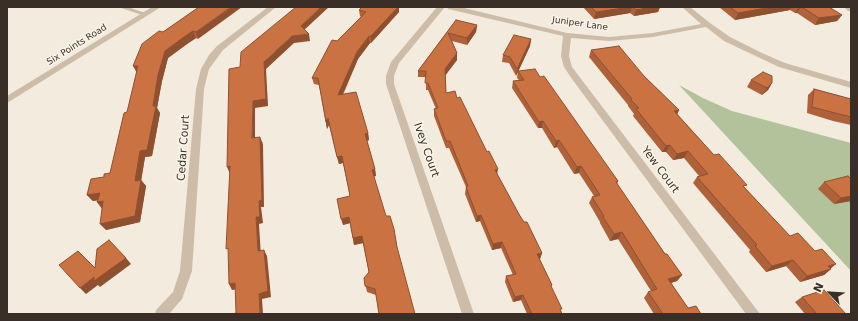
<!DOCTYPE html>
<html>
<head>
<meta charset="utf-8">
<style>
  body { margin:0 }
  #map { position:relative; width:858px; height:321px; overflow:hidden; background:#f3ebdd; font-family:"DejaVu Sans",sans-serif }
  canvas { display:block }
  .frame { position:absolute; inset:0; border:8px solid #392f28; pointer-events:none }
  .north { position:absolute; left:810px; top:273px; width:40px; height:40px; -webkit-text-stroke:3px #fbf4e9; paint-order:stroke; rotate:295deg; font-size:11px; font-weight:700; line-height:16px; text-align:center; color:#392f28 }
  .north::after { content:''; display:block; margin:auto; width:14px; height:18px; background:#392f28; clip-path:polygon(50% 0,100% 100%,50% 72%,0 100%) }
</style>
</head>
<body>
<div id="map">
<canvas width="858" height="321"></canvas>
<div class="frame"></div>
<div class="north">N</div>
</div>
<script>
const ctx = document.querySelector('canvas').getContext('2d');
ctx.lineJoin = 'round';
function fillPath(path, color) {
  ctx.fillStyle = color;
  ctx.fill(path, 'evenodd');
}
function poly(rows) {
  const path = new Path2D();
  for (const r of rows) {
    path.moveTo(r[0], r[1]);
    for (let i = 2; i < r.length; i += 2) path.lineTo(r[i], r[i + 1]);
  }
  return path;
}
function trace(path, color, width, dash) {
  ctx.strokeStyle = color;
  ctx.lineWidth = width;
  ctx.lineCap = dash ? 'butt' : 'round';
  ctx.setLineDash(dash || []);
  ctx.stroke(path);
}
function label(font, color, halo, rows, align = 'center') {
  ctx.font = font + ' "DejaVu Sans",sans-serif';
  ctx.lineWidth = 3;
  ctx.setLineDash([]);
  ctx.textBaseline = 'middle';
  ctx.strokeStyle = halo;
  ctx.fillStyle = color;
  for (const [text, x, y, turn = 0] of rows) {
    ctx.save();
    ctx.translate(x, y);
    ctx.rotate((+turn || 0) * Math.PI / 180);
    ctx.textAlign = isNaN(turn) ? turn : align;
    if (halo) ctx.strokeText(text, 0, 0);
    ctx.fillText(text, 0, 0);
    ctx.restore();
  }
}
fillPath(poly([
  [679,85,703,98,732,111,851,143,851,271]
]), '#b2c39c');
fillPath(poly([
  [118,7,128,7,148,14,145,16,118,7]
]), '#ccbca8');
fillPath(poly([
  [268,7,276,7,223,50,209,69,204,89,192,271,182,299,169,314,155,314,156,310,173,292,180,271,196,89,201,69,209,55,217,46,268,7],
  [437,7,445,7,399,63,394,76,394,84,474,314,462,314,386,84,386,76,391,62,437,7],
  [447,7,460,7,567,33,609,37,653,33,701,24,682,7,690,7,710,23,730,37,762,53,785,63,851,82,851,88,779,67,724,41,706,27,653,37,609,41,571,38,569,56,572,67,760,314,746,314,572,79,564,67,561,56,563,36,448,9,447,7],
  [844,7,851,7,851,11,848,11,844,7]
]), '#ccbca8');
fillPath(poly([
  [152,7,161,7,7,103,7,96,152,7]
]), '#ccbca8');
fillPath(poly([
  [199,7,198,39,196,38,187,44,168,58,162,81,157,108,160,113,152,156,145,157,141,180,146,186,140,222,106,230,102,209,97,202,98,200,93,201,87,195,104,177,110,173,127,112,163,32],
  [583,7,660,7,658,12,634,16,630,13,594,19],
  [719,7,829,7,842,15,837,21,815,25,797,13,795,13,790,10,735,20],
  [359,10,399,12,371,43,370,43,358,59,343,95,368,133,369,140,367,141,375,169,376,176,374,176,376,295,367,292,364,278,369,273,363,243,354,245,350,223,343,225,350,196,343,163,339,164,329,125,327,129,319,85,314,84,312,78,337,41,361,17,360,16],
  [456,20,477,25,476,32,467,45,452,41,457,53,457,60,445,75,446,93,457,98,497,174,520,216,542,253,540,259,540,260,552,285,551,287,562,314,527,314,521,300,513,302,505,282,506,276,513,275,501,248,492,250,480,221,476,222,465,194,466,187,449,148,446,148,434,116,434,109,436,109,428,90,426,90,426,77,418,77,418,71],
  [531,39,530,46,516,76,509,63,502,62,503,55],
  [591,50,644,76,679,110,677,114,714,155,790,236,831,269,824,275,800,282,786,266,766,272,749,252,750,250,693,183,697,177,699,176,684,158,673,160,666,152,662,152,633,116,634,114,628,106,628,105,589,57],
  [518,71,540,77,618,181,617,184,665,254,682,275,677,281,671,283,688,308,701,314,654,314,644,298,648,292,651,291,618,239,610,241,600,223,600,222,589,203,592,197,594,196,579,173,574,174,557,147,554,148,542,128,538,128,512,88,513,81,519,80,517,78],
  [751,80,772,83,768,90,762,95,747,87],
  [814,89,851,99,851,125,833,121,807,113,808,95],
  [824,182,851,201,834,204,818,189],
  [802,297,846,314,805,314,795,302]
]), '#af623a');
fillPath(poly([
  [231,7,242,7,198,39,196,32],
  [321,7,329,7,302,32,301,26],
  [398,7,399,7,399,12,371,43,371,36],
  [632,7,630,13,594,19,596,12],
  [652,7,660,7,658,12,634,16,636,10],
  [772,7,791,7,790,10,735,20,738,13],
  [799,7,801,7,797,13,795,13],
  [842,15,837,21,815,25,819,18],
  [477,25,476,32,467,45,467,38],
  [193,31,196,38,187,44,168,58,162,81,157,108,160,113,152,156,145,157,140,188,135,181,140,151,153,106,158,75,165,51,184,37],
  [309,34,310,41,294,43,266,69,268,106,255,108,255,145,252,138,253,101,264,62,292,36],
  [369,36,370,43,358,59,339,102,338,95,357,52],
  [531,39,530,46,516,76,517,69],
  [457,53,457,60,445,76,445,69],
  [133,66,138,66,137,73],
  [772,83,768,90,762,95,767,88],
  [679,110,676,117,674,111],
  [328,118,329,125,327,129,326,122],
  [543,121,542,128,538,128,539,122],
  [368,133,369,140,366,141,365,134],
  [260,137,263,144,264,207,261,207,263,223,259,224,261,257,258,251,256,217,259,201],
  [559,140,557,147,554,148,556,141],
  [670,145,666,152,662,152,666,146],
  [688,151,684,158,673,160,677,154],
  [342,156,343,163,339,164,337,157],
  [230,166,230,174,227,167],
  [581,166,579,173,574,174,577,167],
  [375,169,376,176,373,177,372,170],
  [498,169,497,175,495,170],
  [141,180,146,186,140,222,106,230,100,224],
  [100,193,105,199,93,201,87,195],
  [851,196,851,201,834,204,841,198],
  [103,201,103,209,97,202],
  [481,215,480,221,476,222,477,216],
  [349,217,350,223,343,225,341,219],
  [622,232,618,239,610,241,614,234],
  [362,236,363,243,354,245,353,238],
  [502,242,501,248,492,250,493,244],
  [264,250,267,256,271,297,262,299,263,314,260,314,259,294],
  [542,253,540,259,535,261,537,254],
  [126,258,131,264,100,287,98,285,86,294,80,288,94,277],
  [793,260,786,266,766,272,772,266],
  [836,264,829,270,831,269,824,275,800,282,807,276,828,266],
  [682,275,677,281,664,285,668,279],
  [235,283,239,289,232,290,229,284],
  [523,295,521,300,513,302,515,297]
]), '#8e502f');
const building = poly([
  [199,7,231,7,196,32,193,31,184,37,165,51,158,75,153,106,156,106,147,150,140,151,135,181,141,180,135,216,100,224,103,201,97,202,100,193,87,195,91,179,104,177,104,174,110,173,124,113,127,112,138,66,133,66,142,44,159,31,163,32,199,7],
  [296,7,321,7,301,26,309,34,292,36,264,62,266,99,253,101,252,138,260,137,262,200,259,201,260,217,256,217,258,251,264,250,268,291,259,294,260,314,232,314,236,313,235,283,229,284,228,248,226,249,230,166,227,167,229,69,240,67,241,52,296,7],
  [362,7,398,7,371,36,369,36,357,52,338,95,356,92,368,133,365,134,375,169,372,170,386,216,390,216,394,229,397,247,415,314,379,314,375,289,365,286,364,278,369,272,362,236,353,238,349,217,341,219,337,199,350,196,342,156,337,157,328,118,326,122,318,78,312,78,332,40,337,41,366,12,359,10,362,7],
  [591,7,631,7,596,12,591,7],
  [633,7,652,7,636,10,633,7],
  [730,7,772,7,738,13,730,7],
  [802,7,829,7,842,15,819,18,802,7],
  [456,20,477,25,467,38,448,33,457,53,445,69,446,93,455,91,457,98,460,97,487,152,489,151,498,169,495,170,520,216,524,222,527,222,542,253,537,254,552,285,551,286,562,309,560,309,562,314,532,314,523,295,515,297,506,276,516,274,502,242,493,244,481,215,477,216,466,187,468,186,450,141,446,141,434,109,438,108,428,83,425,83,426,71,418,71,456,20],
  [514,35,531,39,517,69,510,57,503,55,514,35],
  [619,46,644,76,679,110,674,111,714,155,719,154,747,185,743,186,790,236,798,233,815,251,822,249,836,264,828,266,831,269,807,276,793,260,772,266,755,246,757,245,697,177,708,174,688,151,677,154,670,145,666,146,636,109,639,108,631,100,632,99,591,50,619,46],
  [535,69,540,77,544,76,618,181,616,182,665,254,667,254,682,275,668,279,688,308,696,306,701,314,663,314,648,292,657,289,622,232,614,234,603,217,604,216,592,197,600,195,581,166,577,167,559,140,556,141,543,121,539,122,513,81,524,80,518,71,535,69],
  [763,72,772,76,772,83,767,88,751,80,763,72],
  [814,89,851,99,851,117,839,114,812,107,814,89],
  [848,176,851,179,851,196,841,198,824,182,848,176],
  [109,240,126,258,94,281,94,277,80,288,59,265,78,251,95,268,97,249,109,240],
  [824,290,846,314,817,314,802,297,824,290]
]);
fillPath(building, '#cb7243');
trace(building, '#8e502f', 1);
label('9px', '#392f28', '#fbf4e9', [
  ["Juniper Lane",580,24,8],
  ["Six Points Road",77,45,-32]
]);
label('11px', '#392f28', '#fbf4e9', [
  ["Cedar Court",184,148,-86],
  ["Ivey Court",426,150,71],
  ["Yew Court",660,170,53]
]);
</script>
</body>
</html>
